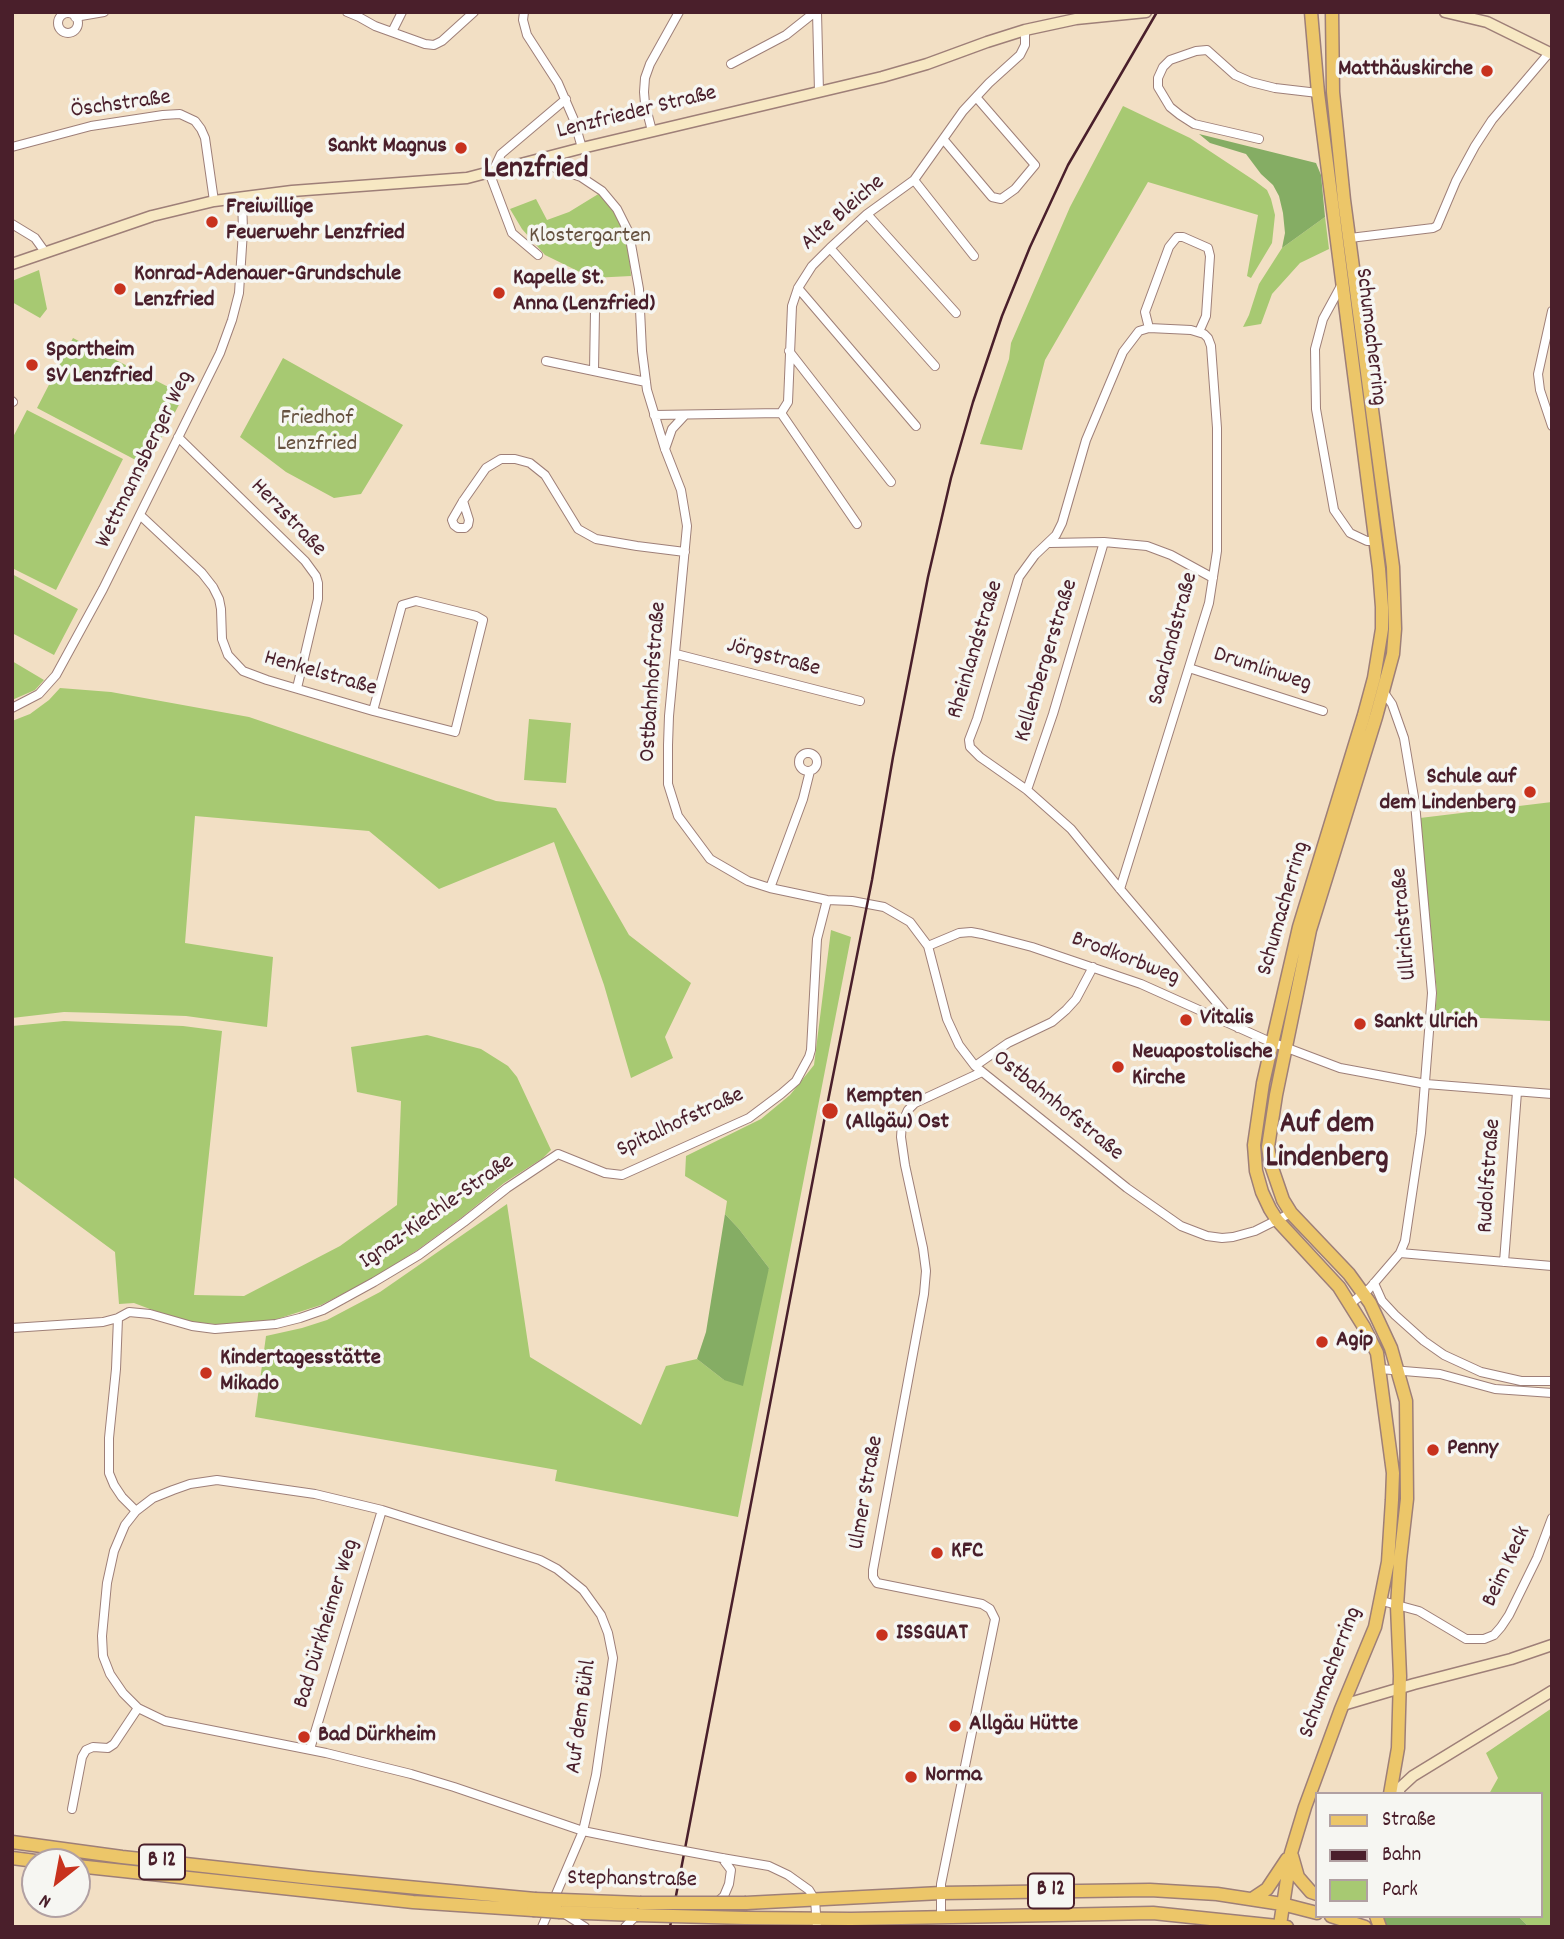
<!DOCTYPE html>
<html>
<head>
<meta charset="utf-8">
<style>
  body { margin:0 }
  #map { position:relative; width:1564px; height:1939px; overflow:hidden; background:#f2dfc4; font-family:Dekko,sans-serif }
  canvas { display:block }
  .frame { position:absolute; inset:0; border:14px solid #4a1f2b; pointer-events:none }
  .legend { position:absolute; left:1315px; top:1792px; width:228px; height:126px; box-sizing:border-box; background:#f6f6f2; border:2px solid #b1a0a2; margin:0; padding:9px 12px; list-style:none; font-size:21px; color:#4a1f2b }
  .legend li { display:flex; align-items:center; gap:14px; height:35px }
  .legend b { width:35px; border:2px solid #b1a0a2 }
  .north { position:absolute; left:21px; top:1848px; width:70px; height:70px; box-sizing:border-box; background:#f6f6f2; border:2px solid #b1a0a2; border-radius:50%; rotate:211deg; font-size:19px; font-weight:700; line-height:28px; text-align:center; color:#4a1f2b }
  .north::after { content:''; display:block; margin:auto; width:24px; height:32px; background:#c8321e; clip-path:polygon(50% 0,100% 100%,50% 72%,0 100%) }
</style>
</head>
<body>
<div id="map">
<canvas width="1564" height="1939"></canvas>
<div class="frame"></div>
<ul class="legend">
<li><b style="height:9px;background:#ecc669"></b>Straße</li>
<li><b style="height:9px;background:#4a1f2b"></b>Bahn</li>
<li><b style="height:19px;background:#a7c972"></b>Park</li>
</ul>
<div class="north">N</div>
</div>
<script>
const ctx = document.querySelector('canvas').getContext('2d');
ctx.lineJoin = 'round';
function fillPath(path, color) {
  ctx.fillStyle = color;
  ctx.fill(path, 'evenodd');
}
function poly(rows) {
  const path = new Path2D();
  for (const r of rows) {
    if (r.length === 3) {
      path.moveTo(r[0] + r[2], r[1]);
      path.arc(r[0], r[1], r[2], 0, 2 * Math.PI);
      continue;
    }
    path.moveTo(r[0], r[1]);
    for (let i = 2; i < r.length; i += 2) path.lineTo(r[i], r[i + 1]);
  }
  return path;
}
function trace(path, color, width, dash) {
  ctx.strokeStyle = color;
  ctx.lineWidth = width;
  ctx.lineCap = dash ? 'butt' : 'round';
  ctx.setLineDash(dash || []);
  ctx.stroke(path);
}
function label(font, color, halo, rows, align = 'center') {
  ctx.font = font + ' Dekko,sans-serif';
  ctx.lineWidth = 7;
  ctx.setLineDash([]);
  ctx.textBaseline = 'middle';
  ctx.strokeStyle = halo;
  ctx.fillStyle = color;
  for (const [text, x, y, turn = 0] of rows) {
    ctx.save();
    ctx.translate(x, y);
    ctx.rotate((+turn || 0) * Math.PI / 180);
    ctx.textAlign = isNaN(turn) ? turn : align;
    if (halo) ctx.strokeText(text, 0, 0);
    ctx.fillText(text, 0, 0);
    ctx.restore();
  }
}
fillPath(poly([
  [1123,106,1190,138,1255,181,1267,190,1271,199,1275,215,1272,243,1251,278,1247,276,1258,215,1148,182,1045,360,1022,450,980,444,1009,359,1011,343,1070,207],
  [600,193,616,211,627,233,631,276,592,278,545,255,522,229,510,209,536,199,547,220,569,212],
  [1325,217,1329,249,1300,263,1272,294,1261,324,1243,327,1249,315,1259,284,1282,248],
  [39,270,47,309,40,318,12,302,12,281],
  [73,338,184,395,147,466,37,408],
  [283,358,403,425,361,494,334,498,286,472,240,437],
  [27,410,123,459,56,590,12,568,12,439],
  [12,574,78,609,54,655,12,633],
  [12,661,44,680,35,690,12,700],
  [60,688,111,692,249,717,496,801,556,808,629,935,691,983,665,1037,673,1058,631,1078,604,985,554,842,439,889,369,831,195,816,185,943,273,957,267,1027,186,1016,104,1013,64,1012,12,1018,12,721,30,714,49,700],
  [529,719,571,723,566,783,524,780],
  [1552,802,1552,1021,1435,1016,1437,993,1420,818],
  [831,930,851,937,738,1517,555,1481,557,1470,255,1417,266,1336,302,1328,327,1320,380,1292,507,1204,530,1357,641,1425,666,1366,697,1359,724,1380,769,1268,739,1229,725,1214,727,1201,685,1176,686,1156,761,1119,790,1095,814,1065],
  [64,1021,183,1026,222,1031,194,1295,244,1296,340,1246,397,1205,401,1101,357,1092,351,1047,427,1035,481,1049,508,1066,517,1077,551,1150,543,1158,504,1183,461,1218,416,1251,372,1279,321,1305,274,1320,239,1325,192,1323,171,1317,134,1303,119,1304,115,1252,12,1176,12,1026],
  [1552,1708,1552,1927,1529,1927,1518,1916,1541,1916,1541,1794,1489,1794,1498,1778,1486,1753]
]), '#a7c972');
fillPath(poly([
  [1199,134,1316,163,1321,175,1325,217,1282,248,1285,233,1283,213,1279,196,1273,185,1261,174,1246,154,1210,143],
  [725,1214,739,1229,769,1268,743,1386,724,1380,697,1359,706,1332],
  [1375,1916,1518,1916,1529,1927,1370,1927]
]), '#85ad64');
const street = poly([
  [347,12,359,17,375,26,425,44,434,45,442,41,474,12],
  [524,12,523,20,527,35,558,83,574,120,582,148],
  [817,12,819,92],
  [68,23,10],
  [75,17,104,12],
  [392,32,402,12],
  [731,64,786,35,815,12],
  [652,131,645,104,644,92,645,78,650,64,679,12],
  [1259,139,1194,124,1180,115,1170,107,1158,87,1158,78,1163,67,1170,60,1196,51,1207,50,1235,75,1251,82,1275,88,1318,93],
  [944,140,992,197,1001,199,1015,189,1035,165,976,97],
  [12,147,91,126,163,115,180,114,195,121,201,129,205,138,214,201],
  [555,168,581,177,602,191,617,209,629,233,639,289,642,351,647,390,665,449,681,490,687,526,669,716,668,745,668,784,678,816,710,859,748,881,770,888,827,900,852,901,884,907,910,922,928,946,947,1019,959,1045,975,1066,1127,1188,1181,1226,1207,1236,1222,1238,1233,1237,1255,1231,1291,1213],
  [493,171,501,154,566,99],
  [489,172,512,233,538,255],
  [914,180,974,256],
  [867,214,956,313],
  [12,224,35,238,45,252],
  [1350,238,1433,228,1437,226,1456,181,1475,146,1492,120,1549,53],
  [830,248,935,366],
  [1342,284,1323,319,1315,349,1316,409,1334,510,1350,533,1367,541,1375,541],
  [798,288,916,426],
  [1552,311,1538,374,1540,390,1552,426],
  [1149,328,1145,312,1169,247,1177,237,1183,237,1208,248,1210,256,1206,316,1199,332],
  [789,351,891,482],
  [546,361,646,382],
  [594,371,595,311],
  [12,401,13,402],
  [781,413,788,402,792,306,798,288,812,266,830,248,867,214,914,180,963,111,989,83,1020,55,1025,45,1025,30],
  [781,413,857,524],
  [654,415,781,413],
  [178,437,305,561,316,576,318,583,318,599,297,688],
  [665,449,672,429,685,415],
  [463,501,486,468,501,459,515,459,530,463,545,475,578,529,596,539,637,546,685,552],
  [463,501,469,520,468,525,465,528,458,528,454,525,452,520,463,501],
  [140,515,202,573,213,587,219,599,221,609,222,639,228,655,243,671,267,680,373,711,455,732,483,620,476,616,416,601,402,605,373,711],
  [1050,543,1104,542,1147,546,1171,555,1213,578],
  [676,654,860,701],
  [1189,668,1323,711],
  [12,708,39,694,56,675,103,589,220,353,232,320,239,293,243,231,242,197],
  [808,762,9],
  [1027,790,1053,714,1104,542],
  [770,888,803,799,810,771],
  [1120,889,1209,603,1217,551,1217,428,1211,346,1208,338,1204,334,1191,330,1149,328,1139,331,1123,352,1086,440,1062,523,1056,535,1035,555,1019,577,977,719,969,740,970,747,980,757,1027,790,1071,829,1120,889,1238,1028],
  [928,946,959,933,971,932,982,934,1032,947,1141,984,1266,1040,1340,1068,1426,1084,1552,1094],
  [975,1066,1008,1043,1052,1022,1066,1010,1076,999,1093,967],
  [1400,1253,1552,1266],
  [1504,1262,1517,1092],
  [1374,1283,1382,1301,1395,1315,1424,1341,1444,1355,1481,1372,1521,1381,1552,1381],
  [1350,1304,1369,1289,1400,1253,1405,1241,1421,1133,1432,993,1415,803,1404,738,1392,704,1383,691],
  [118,1318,116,1369,109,1438,109,1473,114,1485,122,1497,136,1511],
  [12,1328,103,1322,118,1318,129,1312,150,1314,192,1326,215,1329,276,1324,300,1318,323,1310,374,1282,419,1255,464,1222,507,1188,558,1154,605,1173,622,1175,749,1118,781,1094,796,1081,809,1057,811,1050,817,939,827,900],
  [1380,1369,1440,1374,1495,1389,1552,1393],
  [1382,1601,1419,1611,1466,1639,1484,1639,1494,1635,1501,1627,1509,1615,1537,1558,1552,1518],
  [310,1749,382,1510],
  [72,1809,82,1757,86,1750,93,1747,108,1748,114,1744,138,1708],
  [722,1858,769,1866,788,1875,809,1890,815,1900,817,1927],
  [716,1903,724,1896,729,1884,731,1870,722,1858],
  [563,1913,585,1927],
  [941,1916,941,1884,995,1619,990,1609,982,1604,877,1583,873,1577,873,1570,924,1294,926,1271,923,1248,905,1165,901,1137,902,1123,908,1110,915,1103,982,1072],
  [542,1927,583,1831,596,1775,613,1658,608,1633,601,1615,583,1590,557,1569,540,1560,382,1510,315,1494,217,1480,190,1484,173,1490,153,1498,136,1511,125,1525,114,1551,107,1583,102,1636,103,1656,110,1674,123,1693,138,1708,165,1721,326,1753,411,1774,454,1787,583,1831,652,1845],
  [625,1927,637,1915]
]);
const secondary = poly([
  [1445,12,1487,22,1552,54],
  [12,264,152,216,214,201,292,191,467,178,582,148,882,77,927,64,987,42,1025,30,1076,19,1146,12],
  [1343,1705,1414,1684,1511,1659,1552,1645],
  [1398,1794,1400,1788,1413,1776,1552,1691]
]);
const primary = poly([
  [1332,12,1333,92,1344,200,1393,567,1395,629,1393,654,1376,717,1310,930,1276,1095,1268,1147,1271,1165,1283,1200,1291,1213,1349,1274,1370,1303,1391,1348,1406,1401,1407,1499,1400,1560,1397,1606,1400,1676,1398,1748,1390,1794],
  [12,1842,122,1857,312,1878,535,1899],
  [1292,1856,1298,1877,1311,1892,1317,1894],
  [12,1858,43,1862],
  [77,1866,413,1902,533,1910],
  [1252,1899,1267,1889,1287,1859],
  [562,1900,640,1903],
  [746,1903,941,1893,1150,1890,1217,1894,1282,1904,1317,1913],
  [560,1912,637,1915],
  [1331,1916,1365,1927],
  [1376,1916,1380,1927],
  [745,1918,851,1919,1153,1913,1287,1927],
  [1280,1925,1291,1853,1305,1807,1341,1709,1375,1627,1388,1562,1392,1500,1393,1473,1377,1353,1364,1327,1339,1287,1277,1220,1270,1209,1262,1192,1256,1171,1254,1145,1263,1083,1299,927,1364,715,1374,678,1382,629,1382,607,1379,569,1318,93,1311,12]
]);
trace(street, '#9e7f78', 10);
trace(secondary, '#9e7f78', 13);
trace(primary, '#9e7f78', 15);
trace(street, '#fff', 8);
trace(secondary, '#f7e8c3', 10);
trace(primary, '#ecc669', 12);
trace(poly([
  [670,1927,826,1111,872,880,893,757,928,577,951,478,973,402,1002,316,1030,247,1068,165,1157,12]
]), '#4a1f2b', 2.5);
const streetBridge = poly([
  [652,1845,722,1858]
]);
const primaryBridge = poly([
  [535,1899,562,1900],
  [640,1903,746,1903],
  [533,1910,560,1912],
  [637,1915,745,1918]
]);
trace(streetBridge, '#9e7f78', 10, []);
trace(primaryBridge, '#9e7f78', 15, []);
trace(streetBridge, '#fff', 8);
trace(primaryBridge, '#ecc669', 12);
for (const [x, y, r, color] of [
  [1487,71,7,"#c8321e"],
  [461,148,7,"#c8321e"],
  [212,222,7,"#c8321e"],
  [120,289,7,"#c8321e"],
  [499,293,7,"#c8321e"],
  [32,365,7,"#c8321e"],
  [1530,792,7,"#c8321e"],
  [1186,1020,7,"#c8321e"],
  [1360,1024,7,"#c8321e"],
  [1118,1067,7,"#c8321e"],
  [830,1111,9,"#c8321e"],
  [1322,1342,7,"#c8321e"],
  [206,1373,7,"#c8321e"],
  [1433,1450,7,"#c8321e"],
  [937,1553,7,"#c8321e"],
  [882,1635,7,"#c8321e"],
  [955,1726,7,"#c8321e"],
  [304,1737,7,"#c8321e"],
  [911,1777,7,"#c8321e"]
]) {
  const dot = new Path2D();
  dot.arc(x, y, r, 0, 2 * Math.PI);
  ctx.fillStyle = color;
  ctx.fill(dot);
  trace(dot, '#f6f6f2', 2.5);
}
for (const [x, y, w] of [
  [162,1862,46],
  [1051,1891,46]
]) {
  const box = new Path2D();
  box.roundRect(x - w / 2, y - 17.5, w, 35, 5);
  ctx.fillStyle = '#f6f6f2';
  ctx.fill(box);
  trace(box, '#4a1f2b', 2);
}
label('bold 21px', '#4a1f2b', null, [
  ["B 12",162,1862],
  ["B 12",1051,1891]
]);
label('bold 23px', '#4a1f2b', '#f6f6f2', [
  ["Matthäuskirche",1473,71,"right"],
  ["Sankt Magnus",447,148,"right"],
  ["Freiwillige",226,209],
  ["Feuerwehr Lenzfried",226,235],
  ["Konrad-Adenauer-Grundschule",134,276],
  ["Lenzfried",134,302],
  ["Kapelle St.",513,280],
  ["Anna (Lenzfried)",513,306],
  ["Sportheim",46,352],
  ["SV Lenzfried",46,378],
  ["Schule auf",1516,779,"right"],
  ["dem Lindenberg",1516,805,"right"],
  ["Vitalis",1200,1020],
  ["Sankt Ulrich",1374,1024],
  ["Neuapostolische",1132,1054],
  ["Kirche",1132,1080],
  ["Kempten",846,1098],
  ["(Allgäu) Ost",846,1124],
  ["Agip",1336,1342],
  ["Kindertagesstätte",220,1360],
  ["Mikado",220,1386],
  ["Penny",1447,1450],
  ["KFC",951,1553],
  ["ISSGUAT",896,1635],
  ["Allgäu Hütte",969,1726],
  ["Bad Dürkheim",318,1737],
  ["Norma",925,1777]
], 'left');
label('23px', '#4a1f2b', '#f6f6f2', [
  ["Öschstraße",121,106,-8],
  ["Lenzfrieder Straße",637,114,-14],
  ["Alte Bleiche",844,214,-41],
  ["Schumacherring",1369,337,83],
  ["Wettmannsberger Weg",146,460,-64],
  ["Herzstraße",287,519,46],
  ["Saarlandstraße",1175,639,-75],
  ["Rheinlandstraße",977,650,-73],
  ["Jörgstraße",773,659,15],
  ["Kellenbergerstraße",1048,661,-73],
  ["Drumlinweg",1262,671,18],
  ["Henkelstraße",320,675,16],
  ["Ostbahnhofstraße",655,682,-86],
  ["Schumacherring",1285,909,-74],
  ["Ullrichstraße",1406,924,-95],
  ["Brodkorbweg",1125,960,21],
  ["Ostbahnhofstraße",1057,1107,39],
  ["Spitalhofstraße",681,1124,-25],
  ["Rudolfstraße",1491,1176,-86],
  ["Ignaz-Kiechle-Straße",438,1213,-35],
  ["Ulmer Straße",868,1493,-80],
  ["Beim Keck",1508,1567,-65],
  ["Bad Dürkheimer Weg",328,1624,-73],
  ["Schumacherring",1332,1673,-69],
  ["Auf dem Bühl",583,1717,-82],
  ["Stephanstraße",632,1881,1]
]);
label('23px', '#665240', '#f6f6f2', [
  ["Klostergarten",590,238],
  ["Friedhof",317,420],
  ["Lenzfried",317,446]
]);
label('bold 30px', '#4a1f2b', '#f6f6f2', [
  ["Lenzfried",536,172],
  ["Auf dem",1327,1127],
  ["Lindenberg",1327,1161]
]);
</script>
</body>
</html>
